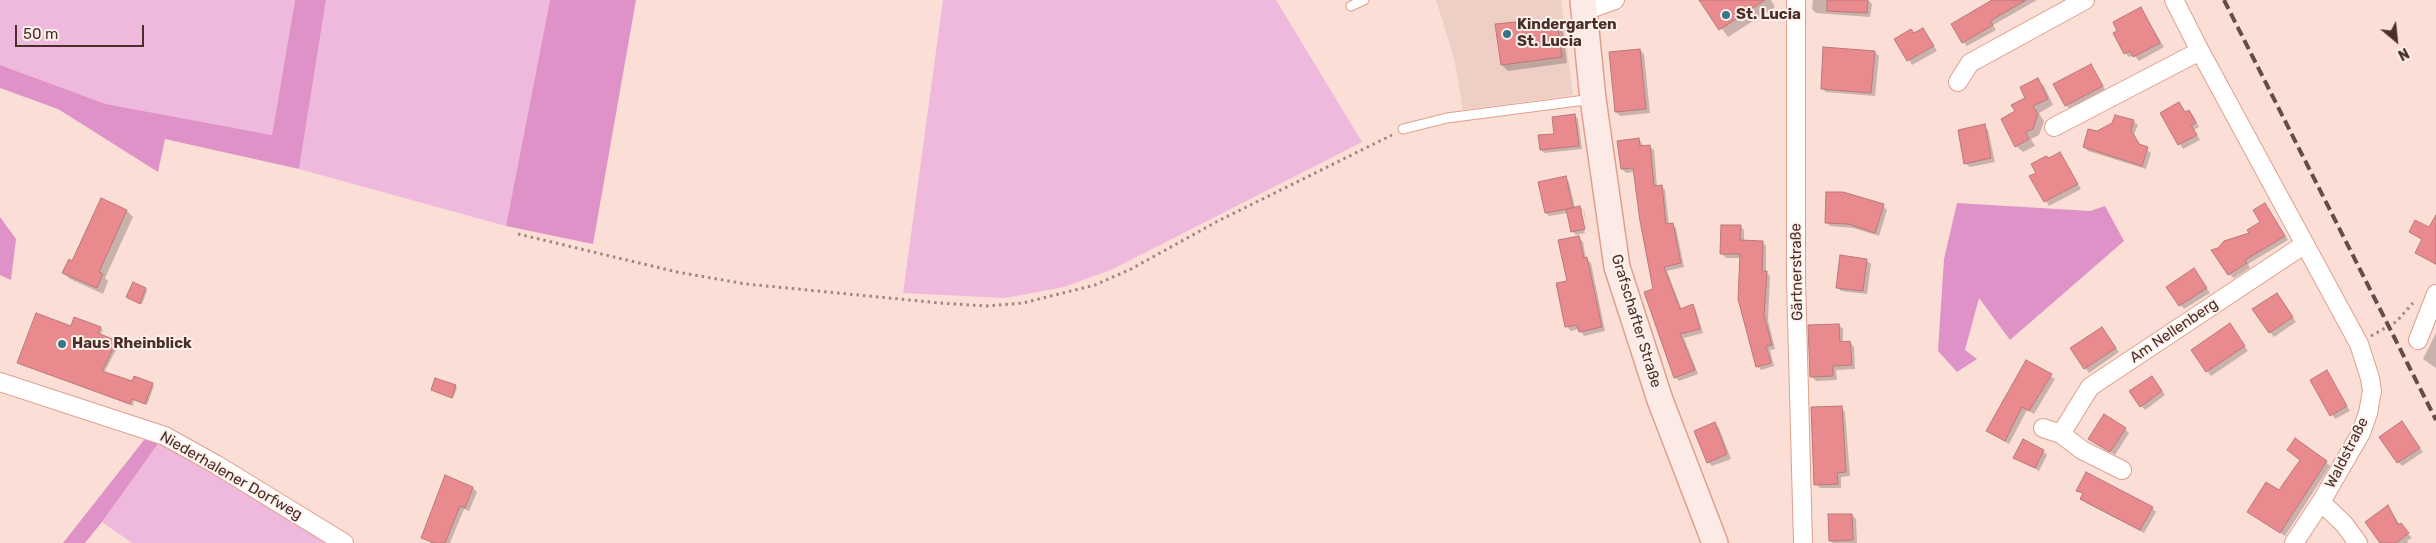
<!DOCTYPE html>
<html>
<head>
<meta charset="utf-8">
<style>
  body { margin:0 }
  #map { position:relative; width:2436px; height:543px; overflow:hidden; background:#fbdfd6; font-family:Rubik,sans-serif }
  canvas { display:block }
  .north { position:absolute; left:2371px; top:15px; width:50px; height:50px; -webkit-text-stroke:4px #fef0eb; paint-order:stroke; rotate:152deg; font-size:14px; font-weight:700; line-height:20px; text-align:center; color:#492f27 }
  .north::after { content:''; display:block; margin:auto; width:18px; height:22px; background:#492f27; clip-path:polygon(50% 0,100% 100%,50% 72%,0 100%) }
  .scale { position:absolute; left:15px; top:25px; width:129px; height:22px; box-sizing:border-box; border:2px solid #492f27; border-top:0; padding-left:6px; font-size:15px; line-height:18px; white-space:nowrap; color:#492f27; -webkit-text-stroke:4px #fef0eb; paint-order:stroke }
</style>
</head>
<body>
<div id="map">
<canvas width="2436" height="543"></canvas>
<div class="north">N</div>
<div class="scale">50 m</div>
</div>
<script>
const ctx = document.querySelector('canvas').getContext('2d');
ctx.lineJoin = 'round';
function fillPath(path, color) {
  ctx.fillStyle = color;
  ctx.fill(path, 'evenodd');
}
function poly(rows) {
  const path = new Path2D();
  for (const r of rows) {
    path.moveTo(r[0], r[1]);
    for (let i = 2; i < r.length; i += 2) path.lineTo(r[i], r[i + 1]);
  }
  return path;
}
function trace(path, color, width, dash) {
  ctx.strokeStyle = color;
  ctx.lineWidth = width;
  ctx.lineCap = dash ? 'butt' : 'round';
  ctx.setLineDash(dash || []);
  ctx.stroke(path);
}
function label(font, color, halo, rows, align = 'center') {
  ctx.font = font + ' Rubik,sans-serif';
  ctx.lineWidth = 4;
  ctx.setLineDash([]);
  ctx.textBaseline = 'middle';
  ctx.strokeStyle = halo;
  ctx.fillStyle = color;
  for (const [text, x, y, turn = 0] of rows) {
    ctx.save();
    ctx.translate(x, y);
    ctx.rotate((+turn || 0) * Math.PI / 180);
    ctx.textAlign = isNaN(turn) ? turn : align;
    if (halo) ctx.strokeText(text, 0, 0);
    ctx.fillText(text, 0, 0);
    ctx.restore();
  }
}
fillPath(poly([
  [1436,0,1561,0,1573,95,1463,110,1454,58]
]), '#eecfc5');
fillPath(poly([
  [0,0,295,0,272,135,106,104,0,65],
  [326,0,550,0,506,226,299,169],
  [943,0,1276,0,1362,142,1113,269,1064,287,1005,298,903,293],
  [160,441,330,543,132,543,102,522]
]), '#efb9de');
fillPath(poly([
  [295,0,326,0,299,169,165,139,158,172,58,109,0,88,0,65,106,104,272,135],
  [550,0,636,0,593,244,506,226],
  [1957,203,2090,211,2105,206,2124,241,2010,340,1979,298,1965,350,1977,359,1957,372,1938,351,1944,259],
  [0,217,16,239,11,280,0,275],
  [144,440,160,441,102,522,85,543,63,543]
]), '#de92c8');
fillPath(poly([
  [1701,0,1771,0,1775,7,1728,37],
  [1813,0,1868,0,1872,4,1870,17,1816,13,1812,9],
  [1995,0,2037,0,1993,25,1996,30,1967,46,1963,42],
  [2141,8,2164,47,2139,61,2134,55,2129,57,2125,53],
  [1516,23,1521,28,1556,23,1563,30,1567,63,1508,71,1502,65],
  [1923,29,1937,51,1912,65,1896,39],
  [1640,50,1644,54,1650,113,1620,116,1616,112],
  [1875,52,1879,56,1875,96,1826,92,1822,88],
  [2090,65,2106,91,2070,109,2066,105],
  [2037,80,2044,86,2053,105,2039,113,2044,122,2039,135,2031,139,2035,146,2023,152,2016,146,2017,112],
  [2179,104,2186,113,2189,111,2193,115,2199,127,2194,130,2200,140,2183,149,2161,113],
  [1574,115,1578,119,1582,149,1544,153,1541,150],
  [2133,121,2138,125,2134,134,2141,146,2151,153,2146,169,2088,151,2084,147,2097,133],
  [1984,126,1988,130,1995,162,1970,167,1965,163],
  [1639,139,1644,147,1649,146,1654,150,1657,187,1661,186,1665,190,1669,225,1672,224,1676,228,1684,267,1667,271,1682,310,1692,306,1696,310,1703,333,1684,338,1698,374,1679,381,1675,377,1655,290,1634,172,1626,173,1622,169],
  [2060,154,2081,189,2049,206,2031,176,2038,173,2049,159],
  [1566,178,1569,182,1575,208,1580,207,1584,211,1589,233,1583,210,1580,210,1585,233,1576,235,1572,231,1568,213,1549,216,1546,213],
  [2265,204,2288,240,2248,264,2250,268,2234,278,2229,274,2219,249,2251,233,2262,222],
  [1883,206,1887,210,1879,236,1853,228,1830,226,1826,222],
  [127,211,133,217,105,278,108,281,103,294,70,279,64,273],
  [1740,226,1744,230,1744,242,1762,242,1766,246,1766,272,1770,276,1768,320,1775,349,1770,350,1774,366,1761,370,1757,366,1741,258,1726,258,1722,254],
  [2410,232,2436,232,2436,265,2417,253,2423,241],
  [1579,237,1583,242,1586,259,1591,263,1605,331,1584,336,1579,329,1571,331,1567,327,1568,282],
  [1866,260,1871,264,1867,294,1841,291,1837,287],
  [2194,270,2210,293,2184,309,2167,287],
  [146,289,147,291,142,304,129,299],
  [2280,298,2296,322,2274,337,2270,332],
  [75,319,101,328,103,330,100,335,119,344,104,373,133,383,152,384,154,386,147,405,134,400,133,406,18,362,72,327],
  [1839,325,1843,329,1843,343,1850,342,1854,347,1855,369,1836,370,1837,380,1816,381,1812,377],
  [2230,325,2248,351,2211,376,2193,350],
  [2102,328,2119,352,2089,373,2071,348],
  [2436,333,2436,368,2423,359],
  [2027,362,2055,379,2034,414,2027,410,2009,444,1987,431],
  [2326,372,2350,411,2335,419,2312,380],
  [2152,377,2165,395,2145,410,2141,406],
  [455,386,457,388,453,398,433,390],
  [1841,408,1845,412,1850,476,1841,477,1841,488,1820,488,1816,484],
  [2402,423,2423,452,2402,466,2398,462],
  [1715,424,1719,428,1731,459,1712,466,1708,462],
  [2125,429,2129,433,2115,455,2090,438],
  [2043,451,2047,455,2039,471,2015,457],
  [2326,462,2330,466,2285,536,2249,512],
  [446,477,473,488,477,492,469,511,464,509,450,543,431,543,423,538],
  [2078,490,2152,508,2156,512,2144,533,2086,503,2082,499,2084,495],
  [2388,506,2400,525,2412,538,2407,541,2408,543,2382,543],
  [1852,515,1856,519,1857,543,1833,543,1830,541]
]), '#0003');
const building = poly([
  [1699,0,1765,0,1719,30,1699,0],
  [1827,0,1868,0,1867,13,1827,11,1827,0],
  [1992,0,2026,0,1990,21,1993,25,1962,43,1951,24,1992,0],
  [2141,7,2160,43,2133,57,2130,51,2124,54,2113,33,2117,31,2113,22,2141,7],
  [1516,22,1517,28,1557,22,1562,57,1501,65,1495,24,1516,22],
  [1923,28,1934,46,1907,61,1894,39,1911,29,1914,33,1923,28],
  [1823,47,1875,51,1871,93,1821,89,1823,47],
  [1640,49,1646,109,1615,112,1609,52,1640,49],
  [2091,64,2103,86,2065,106,2053,84,2091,64],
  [2038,78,2048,99,2033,106,2038,114,2033,129,2026,132,2029,139,2015,147,2001,119,2015,111,2011,105,2025,98,2020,87,2038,78],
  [2179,102,2185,112,2189,110,2196,123,2191,125,2197,135,2178,145,2160,113,2179,102],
  [1575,114,1579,146,1540,150,1538,135,1554,134,1552,117,1575,114],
  [2115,115,2134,120,2131,130,2139,144,2148,147,2142,166,2083,147,2088,129,2097,131,2112,123,2115,115],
  [1985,124,1991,158,1964,164,1958,130,1985,124],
  [1639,138,1640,146,1650,145,1654,186,1662,185,1666,224,1673,223,1681,263,1664,267,1680,309,1693,304,1700,329,1680,334,1695,370,1674,378,1644,292,1653,289,1640,221,1633,168,1621,169,1617,141,1639,138],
  [2060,152,2078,184,2044,202,2029,176,2036,173,2031,164,2046,156,2049,158,2060,152],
  [1566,176,1573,208,1545,213,1538,182,1566,176],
  [1826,192,1843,192,1884,204,1875,233,1848,224,1825,223,1826,192],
  [101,198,127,210,99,272,103,274,97,288,62,273,69,259,72,261,101,198],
  [2265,203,2285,236,2245,260,2247,263,2228,275,2211,250,2218,248,2224,241,2249,233,2247,230,2260,222,2253,210,2265,203],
  [1580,206,1585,229,1571,232,1566,209,1580,206],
  [2436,215,2436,264,2415,253,2422,239,2409,232,2415,220,2429,227,2436,215],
  [1721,225,1741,225,1740,240,1763,241,1762,271,1767,271,1764,315,1772,345,1766,346,1771,363,1756,367,1738,299,1740,254,1720,254,1721,225],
  [1579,236,1584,258,1587,257,1602,327,1579,332,1577,325,1565,327,1556,283,1567,281,1558,240,1579,236],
  [1840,255,1867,259,1863,291,1836,288,1840,255],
  [2194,268,2207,288,2179,306,2166,287,2194,268],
  [133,282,146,288,140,304,126,297,133,282],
  [2277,293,2293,317,2269,333,2252,309,2277,293],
  [36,313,71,326,74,317,101,327,98,333,117,341,102,371,132,381,134,376,153,383,145,404,132,399,130,404,17,363,36,313],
  [2230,323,2245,346,2206,372,2191,350,2230,323],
  [1839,324,1840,342,1850,341,1852,365,1833,366,1833,376,1810,377,1808,325,1839,324],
  [2102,327,2116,348,2084,369,2070,348,2102,327],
  [2026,360,2052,374,2029,411,2022,407,2005,441,1986,431,2026,360],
  [2327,370,2347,406,2330,416,2310,380,2327,370],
  [2152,376,2162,391,2140,407,2129,391,2152,376],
  [435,378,456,385,452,398,431,390,435,378],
  [1842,406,1846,472,1837,473,1838,484,1814,485,1811,407,1842,406],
  [2104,414,2126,428,2110,452,2088,439,2104,414],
  [2402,421,2420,448,2397,463,2379,437,2402,421],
  [1715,422,1727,454,1707,463,1694,431,1715,422],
  [2295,438,2327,461,2280,533,2247,512,2266,482,2279,490,2300,460,2287,450,2295,438],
  [2023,439,2044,450,2035,468,2013,458,2023,439],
  [2086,472,2153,507,2140,530,2080,499,2083,493,2076,491,2086,472],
  [445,475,473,487,465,508,460,506,445,543,435,543,421,538,445,475],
  [2388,505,2398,525,2401,523,2409,533,2396,543,2380,543,2365,522,2388,505],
  [1828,514,1852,514,1853,540,1829,541,1828,514]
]);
fillPath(building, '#e98b8e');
trace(building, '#ba7879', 1);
const service = poly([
  [1351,6,1364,0],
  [1403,129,1447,118,1593,99]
]);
const minor = poly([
  [1796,0,1796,280,1803,543],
  [2174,0,2200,51,2359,344,2370,378,2372,391,2368,413,2361,433,2321,502,2294,543],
  [1584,11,1615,0],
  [1958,82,1970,63,2085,0],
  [2054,127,2200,51],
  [2418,340,2436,294],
  [0,382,165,436,217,465,344,543],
  [2043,428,2061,434,2090,387,2305,244],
  [2061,434,2082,450,2122,470],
  [2321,502,2344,524,2358,543]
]);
const secondary = poly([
  [1583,0,1593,99,1617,267,1660,400,1715,543]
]);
trace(service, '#e09f8b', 11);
trace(minor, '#e09f8b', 20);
trace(secondary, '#e09f8b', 28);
trace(poly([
  [518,234,677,272,746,284,940,303,986,306,1023,303,1095,285,1131,269,1218,221,1392,135],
  [2371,336,2396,322,2413,303]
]), '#a2877e', 3, [2.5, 4]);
trace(service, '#fff', 9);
trace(minor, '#fff', 18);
trace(secondary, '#fbeae5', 25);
trace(poly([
  [2224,0,2436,420]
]), '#664c44', 4, [10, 5]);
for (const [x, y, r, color] of [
  [1726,15,5,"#357789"],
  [1507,34,5,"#357789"],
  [62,344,5,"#357789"]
]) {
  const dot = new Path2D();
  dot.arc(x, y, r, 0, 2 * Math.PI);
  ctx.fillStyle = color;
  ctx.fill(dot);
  trace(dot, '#fef0eb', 2);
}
label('bold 15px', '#492f27', '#fef0eb', [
  ["St. Lucia",1736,15],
  ["Kindergarten",1517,25],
  ["St. Lucia",1517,42],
  ["Haus Rheinblick",72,344]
], 'left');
label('15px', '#492f27', '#fef0eb', [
  ["Gärtnerstraße",1797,272,-91],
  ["Grafschafter Straße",1636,321,73],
  ["Am Nellenberg",2174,331,-34],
  ["Waldstraße",2347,453,-63],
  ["Niederhalener Dorfweg",231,476,30]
]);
</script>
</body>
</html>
